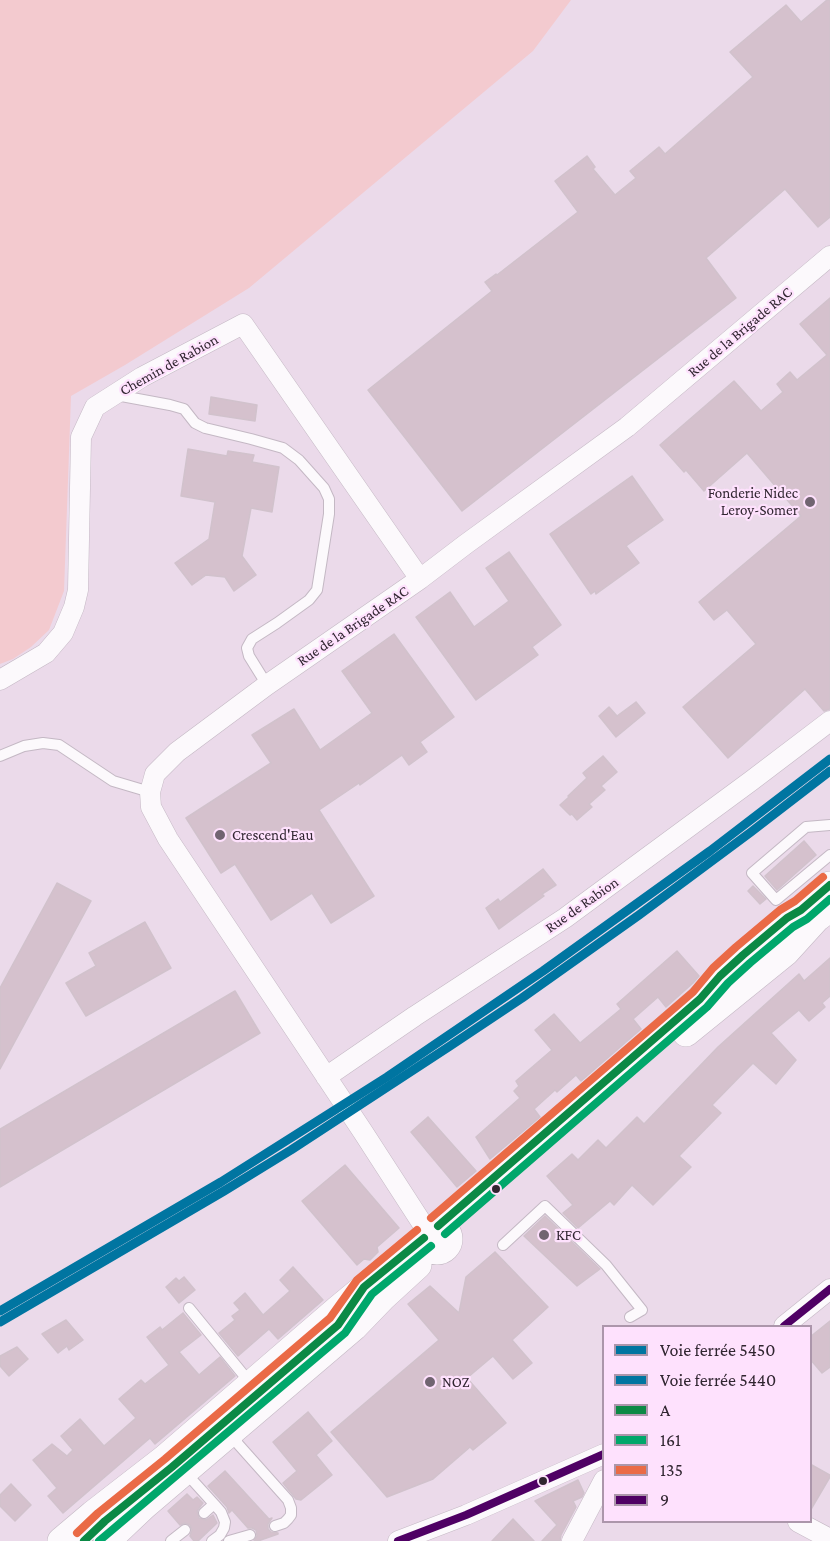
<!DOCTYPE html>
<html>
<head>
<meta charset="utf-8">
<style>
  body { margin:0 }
  #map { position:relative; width:830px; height:1541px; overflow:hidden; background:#ebdaea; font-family:"Crimson Pro",serif }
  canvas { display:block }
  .legend { position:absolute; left:602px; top:1325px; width:210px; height:198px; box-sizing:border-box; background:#fee1fd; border:2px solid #ac96ab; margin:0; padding:8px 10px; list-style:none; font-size:18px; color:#302530 }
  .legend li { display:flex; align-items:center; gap:12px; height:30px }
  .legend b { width:30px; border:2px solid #ac96ab }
</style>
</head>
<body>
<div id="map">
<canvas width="830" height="1541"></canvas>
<ul class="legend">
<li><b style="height:8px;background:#0075a1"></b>Voie ferrée 5450</li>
<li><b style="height:8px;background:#0075a1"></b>Voie ferrée 5440</li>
<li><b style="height:8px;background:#0b8945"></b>A</li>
<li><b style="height:8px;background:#00a76b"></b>161</li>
<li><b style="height:8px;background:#ea6a46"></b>135</li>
<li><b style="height:8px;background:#4f0064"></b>9</li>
</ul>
</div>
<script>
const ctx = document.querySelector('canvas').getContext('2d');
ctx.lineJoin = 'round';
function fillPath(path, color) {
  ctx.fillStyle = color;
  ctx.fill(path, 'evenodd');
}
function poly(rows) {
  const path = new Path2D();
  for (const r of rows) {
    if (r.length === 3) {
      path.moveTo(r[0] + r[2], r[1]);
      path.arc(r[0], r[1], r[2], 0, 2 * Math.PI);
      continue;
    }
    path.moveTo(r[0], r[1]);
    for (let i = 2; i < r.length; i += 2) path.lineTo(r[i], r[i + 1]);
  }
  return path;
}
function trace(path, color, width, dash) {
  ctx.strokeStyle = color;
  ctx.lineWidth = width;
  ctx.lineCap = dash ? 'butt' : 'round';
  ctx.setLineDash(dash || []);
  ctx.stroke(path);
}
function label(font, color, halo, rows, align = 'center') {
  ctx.font = font + ' "Crimson Pro",serif';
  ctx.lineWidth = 4.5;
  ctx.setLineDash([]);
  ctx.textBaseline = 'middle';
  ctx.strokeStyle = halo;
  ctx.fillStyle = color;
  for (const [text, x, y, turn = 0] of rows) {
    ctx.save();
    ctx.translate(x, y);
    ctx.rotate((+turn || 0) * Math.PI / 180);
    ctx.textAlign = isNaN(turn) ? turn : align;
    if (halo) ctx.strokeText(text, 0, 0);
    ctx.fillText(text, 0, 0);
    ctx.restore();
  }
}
fillPath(poly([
  [0,0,571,0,533,51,249,288,125,365,71,396,64,591,49,630,31,647,13,659,0,664]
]), '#f3cacf');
const building = poly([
  [827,0,830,0,830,217,818,227,785,189,706,258,736,298,462,511,368,390,492,291,485,282,496,274,497,275,578,212,555,181,587,156,595,167,593,169,615,195,636,178,630,171,659,147,665,154,753,77,730,52,786,5,801,22,827,0],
  [830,298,830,709,824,711,805,689,728,758,683,707,756,644,727,610,714,620,699,602,801,516,747,453,704,491,686,470,684,472,660,445,734,381,761,411,783,392,777,384,790,372,797,380,827,355,800,324,830,298],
  [211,397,257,405,255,421,209,414,211,397],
  [188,449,227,456,228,451,254,455,252,462,279,467,272,512,251,508,242,556,256,575,234,591,225,577,206,575,192,585,175,563,209,539,215,502,181,496,188,449],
  [632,476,663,520,626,546,639,563,596,594,595,591,591,594,550,534,632,476],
  [509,552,561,625,532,647,538,655,476,700,416,617,450,592,474,627,509,601,486,568,509,552],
  [394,634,454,717,420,742,427,752,409,765,402,755,360,785,359,783,319,810,374,896,331,923,312,893,271,920,235,864,221,873,186,818,271,763,252,735,294,709,320,750,372,713,342,671,394,634],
  [636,702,645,713,616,737,599,716,609,707,617,716,636,702],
  [603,756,617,772,601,786,605,790,589,804,592,807,577,820,572,814,570,815,560,805,569,797,568,796,587,778,583,773,603,756],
  [804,841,816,855,777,890,765,876,804,841],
  [543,869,556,885,542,894,544,896,499,929,486,908,498,899,500,902,543,869],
  [57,883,91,901,0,1069,0,988,57,883],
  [753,886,766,899,760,904,748,891,753,886],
  [145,922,171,968,86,1016,66,983,96,966,89,953,145,922],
  [677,951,699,976,693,983,666,1007,658,997,633,1019,641,1029,581,1081,576,1075,557,1092,555,1090,534,1109,540,1117,490,1159,476,1137,520,1098,514,1091,519,1086,516,1081,552,1050,535,1030,554,1014,580,1043,621,1009,617,1004,677,951],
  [830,958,830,996,822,1003,825,1007,809,1021,799,1010,771,1033,796,1060,776,1084,753,1063,712,1105,721,1113,679,1156,691,1167,653,1205,632,1185,614,1205,610,1201,578,1228,563,1213,573,1205,547,1176,572,1154,578,1160,598,1140,606,1148,637,1117,644,1124,718,1047,799,974,804,981,830,958],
  [235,991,260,1033,0,1187,0,1129,235,991],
  [428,1117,476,1171,457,1187,411,1132,428,1117],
  [345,1165,399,1228,377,1247,378,1252,370,1260,364,1259,357,1265,302,1201,345,1165],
  [545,1216,600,1269,577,1286,524,1236,545,1216],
  [495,1252,548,1307,512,1340,532,1363,513,1379,493,1356,467,1378,506,1423,473,1450,470,1447,433,1479,387,1497,331,1432,439,1340,408,1304,430,1286,459,1313,466,1277,495,1252],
  [293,1267,323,1300,278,1339,269,1329,238,1356,219,1333,235,1320,232,1316,240,1310,234,1303,245,1293,263,1315,290,1291,280,1280,293,1267],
  [184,1277,195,1290,179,1303,166,1287,176,1278,179,1281,184,1277],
  [183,1313,201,1335,179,1352,199,1375,220,1357,235,1376,155,1444,150,1438,63,1513,48,1496,57,1488,33,1460,52,1444,67,1456,73,1450,61,1436,80,1419,104,1446,136,1418,119,1399,141,1380,145,1384,169,1365,147,1337,160,1327,162,1330,183,1313],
  [66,1320,83,1340,69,1350,67,1346,58,1353,42,1334,66,1320],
  [830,1321,830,1367,822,1373,810,1359,810,1337,830,1321],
  [17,1347,28,1359,9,1376,0,1366,0,1356,17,1347],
  [308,1412,332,1441,316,1455,332,1475,301,1500,296,1499,283,1483,297,1471,273,1442,308,1412],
  [810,1464,830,1475,830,1477,810,1511,810,1464],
  [225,1471,269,1519,272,1518,268,1524,268,1529,271,1532,278,1533,278,1534,258,1541,254,1541,257,1536,256,1530,252,1528,248,1528,232,1510,229,1513,227,1507,208,1486,225,1471],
  [578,1480,584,1493,582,1497,573,1501,576,1507,561,1535,560,1541,542,1541,557,1525,535,1501,578,1480],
  [11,1484,31,1505,15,1521,0,1506,0,1495,11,1484],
  [187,1494,193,1500,197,1497,203,1503,197,1511,199,1518,206,1520,213,1515,217,1523,198,1541,194,1541,190,1536,192,1530,190,1525,185,1523,180,1525,168,1511,187,1494],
  [513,1519,534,1541,492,1541,513,1519]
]);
fillPath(building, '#d5c1cd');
trace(building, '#d1c2cc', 1.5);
const lane = poly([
  [116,395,170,405,184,409,195,423,205,428,251,439,283,448,299,460,324,488,329,499,329,514,317,590,309,600,277,623,252,639,247,648,249,656,267,685],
  [0,756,24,746,43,743,59,745,113,781,150,792],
  [830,825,806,827,752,873,776,900,830,855],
  [503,1245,545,1206,606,1265,642,1310,630,1317],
  [189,1308,251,1384],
  [234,1433,238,1444,288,1500,291,1508,291,1515,288,1519,284,1523,275,1526],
  [185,1472,214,1504,204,1513],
  [84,1541,110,1517],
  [171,1541,185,1530],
  [212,1541,220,1535,224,1528,225,1522,221,1512,214,1504],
  [229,1541,250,1535]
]);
const street = poly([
  [0,680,46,653,63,633,74,607,78,590,81,437,95,407,142,377,243,324,420,579],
  [326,1077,415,1016,565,918,751,781,830,721],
  [427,1231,363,1132,168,839,151,807,150,792,155,774,177,752,267,685,420,579,466,544,627,427,830,256],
  [784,1326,830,1289],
  [798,1522,830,1539],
  [398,1541,466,1515,604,1454],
  [572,1541,604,1480]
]);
const secondary = poly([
  [686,1033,786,952,816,919,830,908],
  [438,1226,700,999,720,976,743,955,787,918,801,910,830,885],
  [437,1239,12],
  [61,1541,93,1514,164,1459,338,1309,424,1238],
  [107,1541,144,1506,354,1327,382,1298,418,1265]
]);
trace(lane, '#c4b8c4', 12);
trace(street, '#c4b8c4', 21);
trace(secondary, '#c4b8c4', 28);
trace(lane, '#fcf9fc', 10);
trace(street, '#fcf9fc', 20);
trace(secondary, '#fcf9fc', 27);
trace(poly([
  [438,1226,700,999,720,976,743,955,787,918,801,910,830,885],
  [84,1541,105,1521,172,1467,338,1325,364,1287,424,1238]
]), '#0b8945', 8);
trace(poly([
  [445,1234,707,1007,728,983,750,963,793,927,807,919,830,899],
  [99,1541,345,1333,372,1294,431,1246]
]), '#00a76b', 8);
trace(poly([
  [431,1218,693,992,713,968,736,947,780,910,795,901,823,877],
  [77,1533,98,1513,165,1459,330,1318,357,1280,417,1230]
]), '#ea6a46', 8);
trace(poly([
  [784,1326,830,1289],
  [398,1541,466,1515,604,1454]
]), '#4f0064', 8);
trace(poly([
  [0,1311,221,1182,387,1077,543,971,710,851,830,759]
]), '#0075a1', 9);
trace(poly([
  [0,1322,224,1191,291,1150,450,1046,522,998,639,915,751,832,830,771]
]), '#0075a1', 9);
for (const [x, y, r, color] of [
  [810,502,6,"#716471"],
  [220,835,6,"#716471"],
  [496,1189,5,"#302530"],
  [544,1235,6,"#716471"],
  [430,1382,6,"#716471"],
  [543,1481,5,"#302530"]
]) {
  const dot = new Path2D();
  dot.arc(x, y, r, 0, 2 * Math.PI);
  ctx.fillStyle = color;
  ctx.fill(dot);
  trace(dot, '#fee1fd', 2);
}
label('15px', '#302530', '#fee1fd', [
  ["Rue de la Brigade RAC",740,332,-40],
  ["Chemin de Rabion",169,365,-29],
  ["Rue de la Brigade RAC",353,626,-34],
  ["Rue de Rabion",582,905,-35]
]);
label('15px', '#302530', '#fee1fd', [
  ["Fonderie Nidec",798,493,"right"],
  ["Leroy-Somer",798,510,"right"],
  ["Crescend'Eau",232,835],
  ["KFC",556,1235],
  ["NOZ",442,1382]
], 'left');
</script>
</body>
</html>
